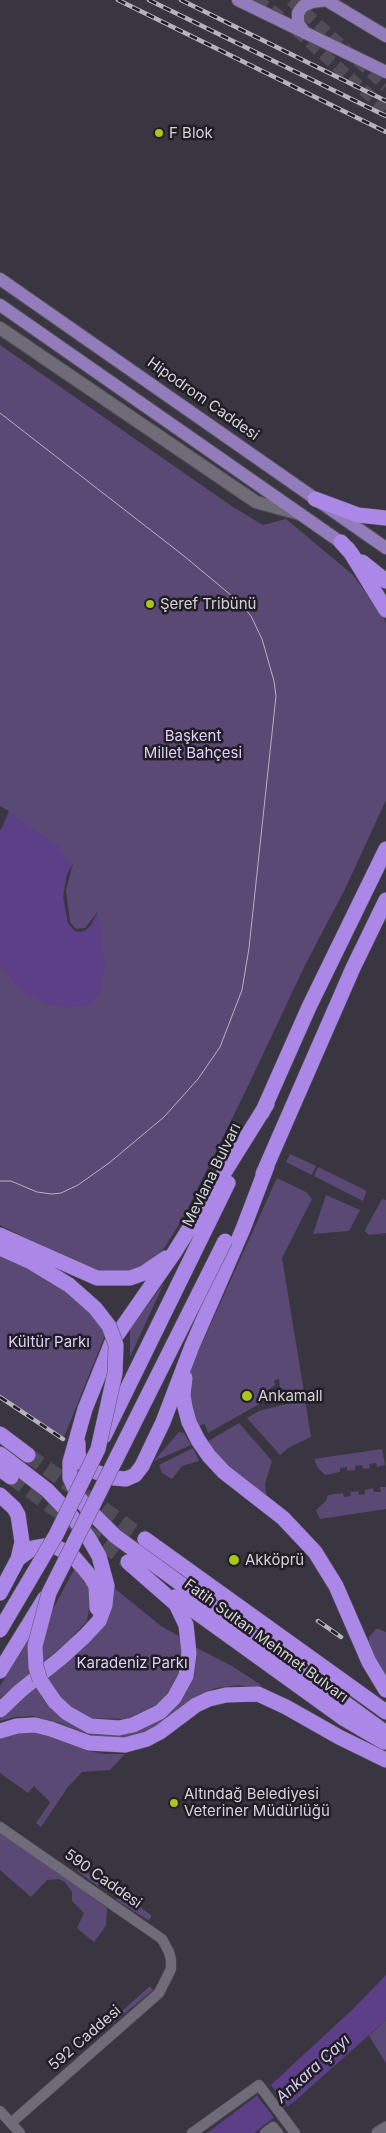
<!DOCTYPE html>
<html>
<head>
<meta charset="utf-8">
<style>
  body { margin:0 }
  canvas { display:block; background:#393641 }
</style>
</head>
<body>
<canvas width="386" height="2133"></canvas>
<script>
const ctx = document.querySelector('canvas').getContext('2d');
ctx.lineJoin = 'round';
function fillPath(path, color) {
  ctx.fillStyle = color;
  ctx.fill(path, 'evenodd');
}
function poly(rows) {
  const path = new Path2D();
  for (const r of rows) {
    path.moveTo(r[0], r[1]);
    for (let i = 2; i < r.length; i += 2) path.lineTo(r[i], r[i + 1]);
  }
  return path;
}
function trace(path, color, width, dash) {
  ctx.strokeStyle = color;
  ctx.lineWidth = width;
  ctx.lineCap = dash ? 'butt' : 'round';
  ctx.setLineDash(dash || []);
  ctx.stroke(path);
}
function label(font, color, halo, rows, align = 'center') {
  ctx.font = font + ' Inter,sans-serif';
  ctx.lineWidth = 5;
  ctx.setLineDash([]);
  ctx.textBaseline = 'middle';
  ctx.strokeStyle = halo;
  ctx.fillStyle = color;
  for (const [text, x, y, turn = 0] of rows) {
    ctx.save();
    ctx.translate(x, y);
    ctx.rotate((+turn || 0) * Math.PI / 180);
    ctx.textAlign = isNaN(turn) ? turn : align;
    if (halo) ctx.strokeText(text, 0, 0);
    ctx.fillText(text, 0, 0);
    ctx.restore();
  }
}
fillPath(poly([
  [0,345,233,507,263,525,286,519,353,575,384,617,386,625,386,800,345,889,305,965,249,1084,184,1216,165,1247,153,1260,139,1269,122,1273,90,1270,0,1225],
  [290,1154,316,1166,312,1175,286,1162],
  [318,1167,365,1190,366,1193,363,1201,314,1176],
  [277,1178,306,1192,312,1199,282,1258,304,1392,281,1396,279,1379,274,1380,275,1385,259,1398,259,1404,208,1433,205,1424,197,1426,191,1410,189,1377,193,1363],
  [326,1195,360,1210,349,1231,313,1234],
  [382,1199,386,1200,386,1233,369,1235,365,1231,366,1228],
  [0,1253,24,1264,67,1291,88,1309,106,1333,64,1437,0,1395],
  [164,1283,130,1357,130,1329],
  [305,1399,311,1437,288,1448,280,1455,247,1418,259,1411],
  [239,1423,272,1461,265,1484,266,1493,269,1502,238,1479,205,1443],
  [179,1432,184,1433,191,1445,154,1461],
  [193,1448,199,1461,182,1466,172,1479,162,1473,159,1465],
  [382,1449,385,1465,377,1467,376,1463,369,1464,370,1468,363,1469,362,1465,355,1466,355,1470,347,1471,347,1467,340,1468,340,1472,325,1475,318,1468,314,1459],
  [380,1487,386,1487,386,1509,320,1519,316,1510,326,1501,328,1495,343,1493,344,1497,351,1496,350,1492,358,1491,359,1495,365,1494,365,1490,373,1488,374,1492,381,1492],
  [75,1568,90,1588,90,1603,87,1621,67,1642,0,1698,0,1686,29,1638,53,1609],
  [113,1587,161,1626,179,1636,182,1648,181,1667,173,1686,156,1706,127,1719,89,1718,62,1702,45,1677,72,1655],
  [376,1629,379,1629,386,1632,386,1678,369,1648,369,1637],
  [193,1646,232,1666,261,1685,259,1688,239,1685,216,1688,204,1693,156,1727,126,1738,95,1737,60,1723,33,1716,15,1717,0,1721,0,1719,37,1686,69,1721,157,1721],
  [23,1733,39,1733,55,1737,88,1751,105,1754,125,1754,110,1770,82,1772,68,1787,41,1827,36,1823,50,1803,48,1800,34,1786,28,1793,0,1773,0,1738],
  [0,1831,107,1908,106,1926,94,1942,77,1928,84,1913,72,1901,72,1892,65,1882,59,1879,47,1880,31,1897,0,1870],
  [80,1867,101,1883,98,1886,77,1871],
  [121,1893,151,1915,151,1918,148,1920,116,1900],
  [150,1986,153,1990,106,2029,104,2027],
  [386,2020,386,2063,369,2036]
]), '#594974');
fillPath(poly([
  [0,806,58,846,68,859,71,865,65,881,63,897,68,923,80,932,91,925,98,912,105,968,100,993,88,1005,66,1008,48,1004,34,998,19,989,0,965],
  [386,1975,386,2020,296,2100,254,2133,207,2133,271,2085,354,2008]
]), '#5c3f87');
fillPath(poly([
  [0,806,9,811,1,830,0,829],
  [73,863,66,890,70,922,76,929,85,928,99,910,91,925,86,930,80,932,75,931,68,923,63,897,67,874],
  [271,2085,289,2108,275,2119,257,2096]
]), '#393641');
trace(poly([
  [256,0,281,17],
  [291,0,386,86],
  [296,30,386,110]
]), '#504d58', 12, [12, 6]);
trace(poly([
  [28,1455,145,1539],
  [11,1477,128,1562]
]), '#504d58', 15, [15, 8]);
const street = poly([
  [0,1827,162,1939,169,1952,171,1960,171,1969,159,1993,11,2123],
  [0,2111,20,2133],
  [192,2133,259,2085,295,2133],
  [265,2133,273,2127,278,2133]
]);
const secondary = poly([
  [0,328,256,502,300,514],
  [378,2133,386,2128]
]);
const primary = poly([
  [238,0,386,72],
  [326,0,386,36],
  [305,33,298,23,298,13,303,6,312,2,327,0],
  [0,279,386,548],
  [0,305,349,548]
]);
const highway = poly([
  [315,499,358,515,386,518],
  [341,542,351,553,386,610],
  [362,562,386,581],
  [267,1104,174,1253,112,1342,85,1409,70,1462,70,1478,79,1498,87,1508,115,1536,386,1733],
  [262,1113,309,1007,386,849],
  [263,1174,353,968,386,900],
  [0,1235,97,1278,130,1278,144,1273,166,1258],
  [0,1248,31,1262,69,1285],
  [185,1378,183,1395,185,1407,189,1422,198,1440,209,1456,224,1472,283,1518,315,1552,336,1586,369,1662,386,1690],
  [0,1434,28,1455],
  [104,1436,228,1183],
  [78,1443,78,1454,81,1462,93,1471,114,1478,126,1479,135,1475,142,1466,163,1422,192,1346,243,1229,267,1166],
  [0,1454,47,1490,70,1514,88,1537,99,1556,107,1586,105,1605,99,1621,85,1636,61,1658,20,1691,0,1710],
  [0,1469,11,1477],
  [0,1495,14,1508,18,1515,22,1542,18,1559,0,1593],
  [145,1539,386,1712],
  [18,1559,33,1548,45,1546,56,1547,73,1556,90,1576,96,1586,97,1608],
  [175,1597,343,1718,384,1742],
  [0,1671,45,1598],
  [40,1680,55,1702,67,1713,90,1726,119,1728,133,1725,160,1712,174,1698,186,1676,189,1653,186,1625,176,1604,128,1562],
  [0,1731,17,1726,35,1725,51,1729,89,1743,125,1745,147,1739,160,1732,196,1705,209,1699,226,1695,258,1694,286,1707,339,1737,386,1760]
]);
trace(street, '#57535d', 11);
trace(secondary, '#57535d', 14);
trace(primary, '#57535d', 14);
trace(highway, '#57535d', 16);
trace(street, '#706b79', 10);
trace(secondary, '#706b79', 12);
trace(primary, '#937cbb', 12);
trace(highway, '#ab87e7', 15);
trace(poly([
  [0,413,184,556,238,601,251,616,262,639,274,681,276,696,249,948,242,990,220,1047,198,1079,164,1117,109,1163,78,1185,61,1193,52,1194,37,1192,11,1181,0,1181]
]), '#b5b3bb', 1);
const rail = poly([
  [118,0,386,132],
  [149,0,386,116],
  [181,0,386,101],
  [0,1397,63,1439],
  [318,1621,341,1637]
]);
trace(rail, '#b5b3bb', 4.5);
trace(rail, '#201e24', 2.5, [8]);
const highwayBridge = poly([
  [0,1630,56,1535,98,1449,115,1373,116,1345,109,1326,95,1308,69,1285],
  [40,1680,36,1667,35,1646,49,1593,225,1241]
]);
trace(highwayBridge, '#57535d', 16, []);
trace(highwayBridge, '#ab87e7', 15);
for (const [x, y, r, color] of [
  [159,133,5,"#a9c71a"],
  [150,604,5,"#a9c71a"],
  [247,1396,6,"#a9c71a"],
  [234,1560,6,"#a9c71a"],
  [174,1803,5,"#a9c71a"]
]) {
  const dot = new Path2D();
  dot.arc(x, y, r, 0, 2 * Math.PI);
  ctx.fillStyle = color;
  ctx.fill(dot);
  trace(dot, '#201e24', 2);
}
label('15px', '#d4d2da', '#201e24', [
  ["F Blok",169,133],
  ["Şeref Tribünü",160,604],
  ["Ankamall",258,1396],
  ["Akköprü",245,1560],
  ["Altındağ Belediyesi",184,1794],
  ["Veteriner Müdürlüğü",184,1811]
], 'left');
label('15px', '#d4d2da', '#201e24', [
  ["Hipodrom Caddesi",203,399,35],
  ["Mevlana Bulvarı",212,1175,-64],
  ["Fatih Sultan Mehmet Bulvarı",266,1641,36],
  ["590 Caddesi",103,1879,35],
  ["592 Caddesi",85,2038,-41]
]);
label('15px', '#dfd1fb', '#201e24', [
  ["Başkent",193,736],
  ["Millet Bahçesi",193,753],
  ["Kültür Parkı",49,1342],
  ["Karadeniz Parkı",132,1663]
]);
label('italic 16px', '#d7c9f3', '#201e24', [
  ["Ankara Çayı",313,2069,-42]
]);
</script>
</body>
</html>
